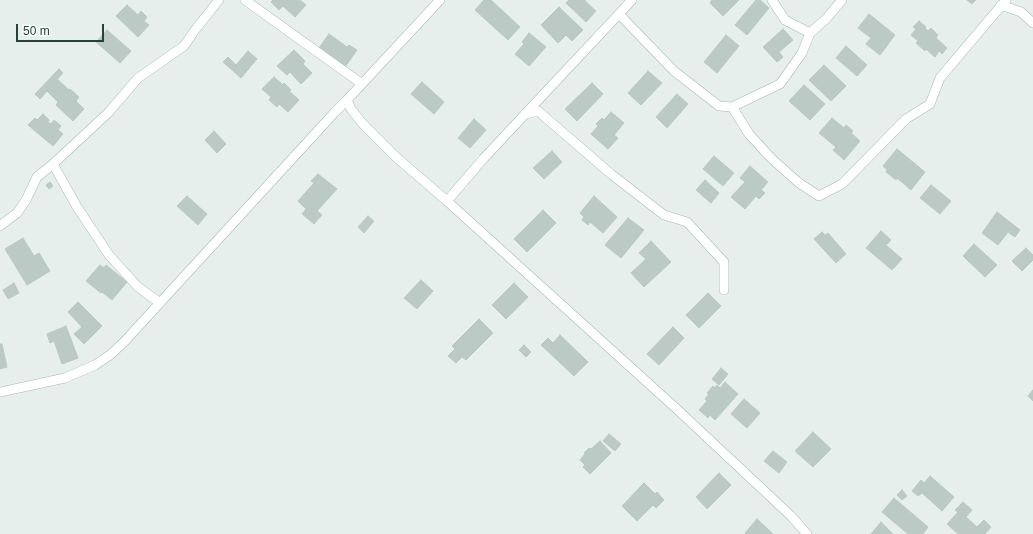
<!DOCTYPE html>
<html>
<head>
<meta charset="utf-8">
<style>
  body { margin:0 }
  #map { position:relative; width:1033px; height:534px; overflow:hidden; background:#e6efeb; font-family:Arial,sans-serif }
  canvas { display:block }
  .scale { position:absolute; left:16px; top:24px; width:88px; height:18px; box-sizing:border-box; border:2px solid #24423a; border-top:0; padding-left:5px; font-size:12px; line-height:14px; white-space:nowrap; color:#24423a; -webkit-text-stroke:3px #f7fbf9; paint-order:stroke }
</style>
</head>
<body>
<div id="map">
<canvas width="1033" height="534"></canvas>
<div class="scale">50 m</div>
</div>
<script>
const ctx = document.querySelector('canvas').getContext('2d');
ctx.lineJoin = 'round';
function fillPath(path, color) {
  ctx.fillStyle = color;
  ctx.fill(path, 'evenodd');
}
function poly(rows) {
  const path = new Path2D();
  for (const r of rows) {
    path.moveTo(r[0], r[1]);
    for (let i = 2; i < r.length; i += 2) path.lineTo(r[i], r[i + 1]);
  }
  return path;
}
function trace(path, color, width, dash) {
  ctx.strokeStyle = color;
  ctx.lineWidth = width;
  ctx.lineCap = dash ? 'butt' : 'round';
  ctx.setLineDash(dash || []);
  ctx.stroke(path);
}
const building = poly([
  [273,0,300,0,306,5,295,17,283,6,279,10,271,2,273,0],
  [484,0,491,0,520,27,508,40,475,10,484,0],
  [569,0,586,0,585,1,596,11,586,22,566,3,569,0],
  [712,0,739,0,723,16,710,3,712,0],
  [756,0,760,0,769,8,747,35,735,25,756,0],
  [967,0,976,0,972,4,967,0],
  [127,5,138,15,141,11,147,17,144,21,149,25,138,37,116,16,127,5],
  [559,7,583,30,572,41,566,35,558,43,541,25,559,7],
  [869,14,895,35,880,55,866,44,871,38,858,28,869,14],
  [919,21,926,27,925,28,928,31,931,28,938,35,936,38,947,48,942,54,939,51,935,57,926,49,925,51,916,43,918,41,911,35,916,29,913,27,919,21],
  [783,29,793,40,779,52,783,57,777,62,763,47,783,29],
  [107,30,131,51,120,63,96,42,107,30],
  [529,33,546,47,529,66,515,54,524,44,522,42,529,33],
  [329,34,347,47,349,45,357,50,345,67,319,48,329,34],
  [726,35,739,46,717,73,704,62,726,35],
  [846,46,867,65,857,76,836,58,846,46],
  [294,50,305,61,303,64,312,73,301,84,290,72,287,75,277,66,294,50],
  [248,51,257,59,241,78,223,62,228,57,236,65,248,51],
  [824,65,846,86,831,101,809,80,824,65],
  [59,69,63,73,40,99,35,94,59,69],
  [648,71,662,83,641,105,628,93,648,71],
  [274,77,283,85,284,83,291,90,289,91,299,100,288,112,279,104,277,107,269,100,271,97,262,89,274,77],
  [58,80,69,90,70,89,79,97,76,101,84,109,73,121,56,105,58,102,47,91,58,80],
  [422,82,444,102,434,114,411,94,422,82],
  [592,83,603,94,577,121,565,109,592,83],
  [804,85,825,104,810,120,789,101,804,85],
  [677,94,688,104,667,128,656,117,677,94],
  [611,112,624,123,614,135,618,138,608,149,591,134,598,126,596,124,602,118,604,120,611,112],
  [43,114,49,120,48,122,51,124,54,120,61,126,58,130,63,134,53,146,28,125,35,118,37,120,43,114],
  [832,118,844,128,846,125,853,131,851,133,860,141,844,160,833,150,836,147,819,133,832,118],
  [474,119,486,130,470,148,458,138,474,119],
  [214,131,226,144,217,153,205,140,214,131],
  [897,149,925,172,911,190,897,178,896,180,886,172,887,170,883,166,897,149],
  [552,151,562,162,544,179,533,168,552,151],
  [714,156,734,173,723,186,703,169,714,156],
  [750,166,768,182,761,190,765,193,759,199,756,196,745,209,731,197,745,182,740,178,750,166],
  [318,174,337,189,317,211,322,215,314,224,302,214,306,209,298,201,314,183,311,181,318,174],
  [705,180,719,193,711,203,696,190,705,180],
  [50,182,53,186,49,189,46,185,50,182],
  [931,185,951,201,940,214,920,198,931,185],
  [187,196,207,214,198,225,177,206,187,196],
  [594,196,617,217,603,233,590,222,588,225,582,220,584,217,580,213,594,196],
  [543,210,556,223,527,252,514,239,543,210],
  [997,212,1020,230,1015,237,1008,232,998,245,982,233,997,212],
  [368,216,374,221,364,233,358,227,368,216],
  [628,218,644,230,621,258,605,245,628,218],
  [881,231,891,240,886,245,902,259,892,270,866,248,881,231],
  [822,232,825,235,828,233,846,254,836,263,814,239,822,232],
  [23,238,34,256,39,253,50,271,27,285,5,249,23,238],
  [651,241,671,262,644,287,631,273,646,259,639,253,651,241],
  [974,244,997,265,985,277,963,256,974,244],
  [1026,248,1033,255,1033,260,1022,271,1012,261,1026,248],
  [100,265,104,268,106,265,127,282,112,300,102,292,101,293,86,281,100,265],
  [421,280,433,291,417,309,404,298,421,280],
  [14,283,19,293,8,299,3,290,14,283],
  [514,283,528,297,506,319,492,305,514,283],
  [708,293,721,306,699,328,686,315,708,293],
  [78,302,102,326,84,344,74,334,82,327,68,312,78,302],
  [479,319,493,333,466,360,462,357,456,363,448,356,455,349,452,346,479,319],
  [66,326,78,358,62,364,54,341,50,343,47,334,66,326],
  [673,327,684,338,659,365,647,354,673,327],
  [560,335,588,362,574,376,541,345,548,338,553,343,560,335],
  [0,344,2,344,7,367,0,369,0,344],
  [524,345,531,352,526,357,519,350,524,345],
  [721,368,728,374,719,385,712,379,721,368],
  [725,382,738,394,715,420,710,415,708,418,699,410,707,401,705,399,709,394,707,393,713,386,715,388,717,385,720,388,725,382],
  [1033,390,1033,401,1028,396,1033,390],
  [744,399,760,413,747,428,731,414,744,399],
  [813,432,831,449,813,467,795,451,813,432],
  [609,434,621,444,615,451,603,441,609,434],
  [600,441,611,453,590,474,583,467,585,465,580,460,585,454,584,453,589,448,591,449,600,441],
  [773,451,787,462,779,473,764,461,773,451],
  [719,473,731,485,707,509,696,497,719,473],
  [930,476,954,497,942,511,922,493,918,496,912,491,921,480,924,483,930,476],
  [644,483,655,494,657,492,664,500,656,508,653,505,637,521,622,506,644,483],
  [902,490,907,496,902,500,897,495,902,490],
  [894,498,928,527,923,534,908,534,882,512,894,498],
  [963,502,972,510,966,517,977,527,984,520,991,527,985,534,958,534,947,524,958,512,955,510,963,502],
  [757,519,773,534,746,534,745,533,757,519],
  [881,522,893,534,871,534,881,522]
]);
fillPath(building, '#bbcac4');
trace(building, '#b8c9c2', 1);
const street = poly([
  [245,0,362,84],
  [772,0,785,20,810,33],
  [1001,5,1021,12,1033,23],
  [619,14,674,71,719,106,732,107,780,84,802,53,810,33,826,19,842,0],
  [347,100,351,109,362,123,396,157,447,201,484,158,632,0],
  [732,107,749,134,771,158,799,183,819,196,842,184,906,119,930,104,940,78,1006,0],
  [525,114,538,111,611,174,664,215,687,222,724,262,724,290],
  [53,164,77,207,109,255,138,287,160,303],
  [447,201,680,412,791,516,807,534],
  [0,226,17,213,26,200,37,177,53,164,108,113,138,78,184,46,195,30,219,0],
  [0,392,65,378,95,365,110,355,124,342,335,112,347,100,440,0]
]);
trace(street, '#a8b8b2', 10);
trace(street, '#fff', 9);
</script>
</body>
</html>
